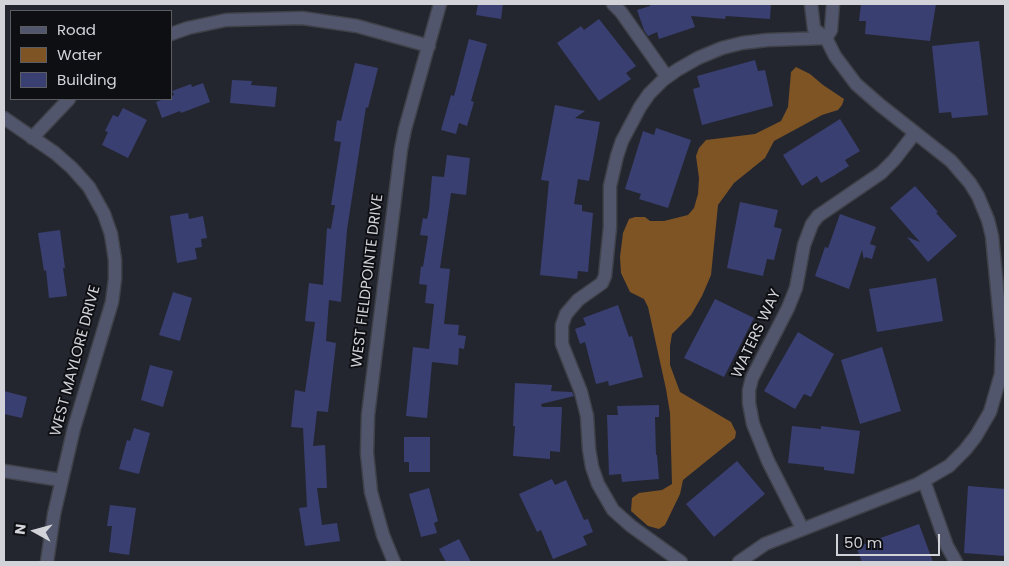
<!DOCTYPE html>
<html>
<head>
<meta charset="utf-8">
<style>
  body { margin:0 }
  #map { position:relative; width:1009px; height:566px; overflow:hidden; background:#24262f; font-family:Poppins,sans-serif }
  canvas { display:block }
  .frame { position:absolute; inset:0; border:5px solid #d2d3d9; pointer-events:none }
  .legend { position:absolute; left:10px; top:10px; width:162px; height:90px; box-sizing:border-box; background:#0e0f13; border:1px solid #5c5d62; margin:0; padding:6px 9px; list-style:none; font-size:15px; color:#d2d3d9 }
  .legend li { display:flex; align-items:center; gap:10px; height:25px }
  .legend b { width:25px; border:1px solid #5c5d62 }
  .north { position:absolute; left:10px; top:506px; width:50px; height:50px; -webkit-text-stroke:4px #0e0f13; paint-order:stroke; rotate:277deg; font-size:14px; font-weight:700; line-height:20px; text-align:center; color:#d2d3d9 }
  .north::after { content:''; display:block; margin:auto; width:18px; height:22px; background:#d2d3d9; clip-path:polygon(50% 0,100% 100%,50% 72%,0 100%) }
  .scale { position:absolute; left:836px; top:534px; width:104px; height:22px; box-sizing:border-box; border:2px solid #d2d3d9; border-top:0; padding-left:6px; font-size:15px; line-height:18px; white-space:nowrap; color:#d2d3d9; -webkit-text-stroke:4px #0e0f13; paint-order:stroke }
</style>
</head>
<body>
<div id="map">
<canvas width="1009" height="566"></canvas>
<div class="frame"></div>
<ul class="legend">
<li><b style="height:6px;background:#52566d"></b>Road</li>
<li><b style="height:14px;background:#7e5425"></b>Water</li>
<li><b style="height:14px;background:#393f70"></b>Building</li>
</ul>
<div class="north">N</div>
<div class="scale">50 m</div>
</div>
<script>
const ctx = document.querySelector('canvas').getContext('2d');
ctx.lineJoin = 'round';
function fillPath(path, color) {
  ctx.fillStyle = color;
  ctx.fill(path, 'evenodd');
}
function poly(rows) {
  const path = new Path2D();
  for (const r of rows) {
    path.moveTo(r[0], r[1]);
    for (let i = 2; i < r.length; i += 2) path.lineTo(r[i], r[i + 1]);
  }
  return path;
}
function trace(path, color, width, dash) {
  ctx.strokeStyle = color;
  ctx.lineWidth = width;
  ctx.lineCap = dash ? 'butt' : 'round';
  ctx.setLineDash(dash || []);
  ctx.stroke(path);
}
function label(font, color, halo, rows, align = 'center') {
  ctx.font = font + ' Poppins,sans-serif';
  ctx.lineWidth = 4;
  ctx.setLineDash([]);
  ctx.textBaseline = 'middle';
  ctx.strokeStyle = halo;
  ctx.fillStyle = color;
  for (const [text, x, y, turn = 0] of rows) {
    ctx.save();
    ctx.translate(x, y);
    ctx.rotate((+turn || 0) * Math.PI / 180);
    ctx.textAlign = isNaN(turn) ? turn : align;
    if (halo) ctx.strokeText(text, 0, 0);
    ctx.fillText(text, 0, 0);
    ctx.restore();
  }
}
fillPath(poly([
  [796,67,810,74,823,85,844,99,842,105,838,110,822,115,774,141,765,158,734,183,718,205,711,275,702,296,691,315,672,334,670,346,670,365,680,392,731,422,736,432,735,438,683,480,680,494,665,525,659,529,648,526,631,511,632,498,639,493,662,490,672,484,670,413,666,389,648,307,644,299,630,292,621,273,620,257,623,233,629,219,635,217,645,217,650,221,664,221,688,215,694,208,698,194,699,178,696,156,699,148,706,140,755,134,781,121,788,107,791,72]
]), '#7e5425');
fillPath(poly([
  [478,4,503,4,501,19,476,15],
  [650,4,771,4,770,19,726,16,725,19,691,16,695,27,659,39,657,32,648,36,644,30,637,10,650,6],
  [861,4,936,4,930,41,865,34,866,21,859,21],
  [599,19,636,66,626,73,631,79,599,101,557,43,581,26,584,30],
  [469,39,487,44,471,101,474,102,467,126,459,123,456,134,441,130,451,95,454,96],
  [979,41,988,115,952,118,951,112,939,113,932,46],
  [755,60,758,71,765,70,773,106,702,125,693,89,700,87,697,76],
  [355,63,378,68,368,108,366,107,357,165,347,230,341,302,329,300,326,341,336,343,328,412,317,411,313,446,325,445,327,488,317,488,322,525,337,523,340,541,305,546,299,508,307,507,303,428,291,427,295,390,305,392,315,322,305,321,309,283,323,285,327,228,331,229,335,205,331,205,341,142,334,141,337,120,341,121],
  [232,80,252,81,251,85,277,87,275,107,230,103],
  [203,83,210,102,181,113,180,111,162,118,156,102,164,99,171,99,171,96,174,95,172,91,191,84,192,87],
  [555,105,585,111,575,118,600,122,589,181,578,179,574,204,582,205,582,211,593,213,588,272,578,271,577,279,540,275,549,181,541,180],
  [123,108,147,120,128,158,102,145,108,132,105,131,113,115,118,117],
  [840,119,860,151,845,160,849,166,835,175,821,183,817,176,802,186,783,155],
  [656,128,691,140,668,208,639,199,641,194,625,189,643,131,654,135],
  [447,155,470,158,466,195,451,193,440,268,450,269,444,324,459,325,458,335,466,336,464,349,459,348,458,365,432,362,427,418,406,416,413,347,429,349,434,304,425,303,427,285,419,284,421,266,423,267,428,236,420,235,423,218,427,219,429,210,432,176,444,177],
  [915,186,938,212,936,213,957,236,928,262,907,237,920,242,890,208],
  [740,202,778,210,774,227,782,229,778,244,774,260,767,259,763,276,727,268],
  [188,213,189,219,203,216,207,238,201,239,202,247,195,248,197,259,177,263,170,216],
  [840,214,876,227,870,244,876,246,872,259,865,257,864,260,862,250,849,289,815,276,825,247,828,248],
  [60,230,65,268,63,268,67,296,49,298,46,270,44,271,38,233],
  [936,278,943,321,877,332,869,289],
  [173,292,192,298,180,341,159,335],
  [715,299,754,318,724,377,684,358],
  [618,305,629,337,632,336,643,377,609,386,608,381,596,384,585,342,580,344,575,329,586,325,583,318],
  [798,332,834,354,811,397,804,394,795,409,764,391],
  [882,347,901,411,860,424,841,360],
  [150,365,173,371,163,407,141,400],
  [515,383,552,385,551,391,572,392,574,396,541,404,542,407,562,407,560,452,550,451,550,459,513,456,515,426,513,426],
  [4,391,27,397,22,418,4,414],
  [659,405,659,417,655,417,656,455,657,455,659,479,622,482,621,474,609,475,607,415,618,415,617,406],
  [792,426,821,429,821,426,860,431,854,474,824,470,824,467,788,463],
  [134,428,150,433,139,474,119,469,127,440,130,441],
  [404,437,430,437,430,472,409,472,409,462,404,462],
  [737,461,765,494,714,537,686,504],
  [552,479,555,485,566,480,584,520,588,519,593,532,583,536,587,545,553,559,541,530,537,532,519,494],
  [968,486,1005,489,1005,556,964,553],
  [429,488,438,521,434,523,437,533,421,537,409,494],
  [110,505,136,508,129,555,109,552,112,526,107,526],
  [919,524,933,562,862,562,856,547],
  [459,539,471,562,446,562,439,549]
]), '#393f70');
const street = poly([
  [613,4,621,12,667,77],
  [171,34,188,28,226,20,302,18,357,26,429,46],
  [826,38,831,30,833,4],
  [4,118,55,153,72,168,89,187,104,214,111,234,115,260,115,279,112,302,74,428,54,514,47,562],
  [32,138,69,99],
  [4,471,61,480],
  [924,481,947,546,956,562],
  [802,528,768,461,753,424,749,403,749,390,752,378,788,308,796,288,804,245,812,224,818,216,881,173,894,160,915,133],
  [394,562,383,535,371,492,367,453,368,415,401,149,405,129,440,4],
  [681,562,631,526,613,510,598,484,592,467,589,449,587,416,581,392,562,344,562,325,566,314,578,300,602,283,605,276,610,227,610,186,617,156,622,141,640,107,649,94,663,80,677,70,698,58,722,48,742,43,767,40,826,38],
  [739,562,765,544,918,484,949,466,965,450,976,436,990,412,1001,374,1002,340,992,236,988,220,978,196,970,183,951,161,880,105,856,84,835,56,826,38,814,29,811,4]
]);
trace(street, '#40424a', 15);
trace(street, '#52566d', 12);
label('15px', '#d2d3d9', '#0e0f13', [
  ["WEST FIELDPOINTE DRIVE",368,281,-83],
  ["WATERS WAY",757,334,-65],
  ["WEST MAYLORE DRIVE",76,361,-75]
]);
</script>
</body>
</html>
